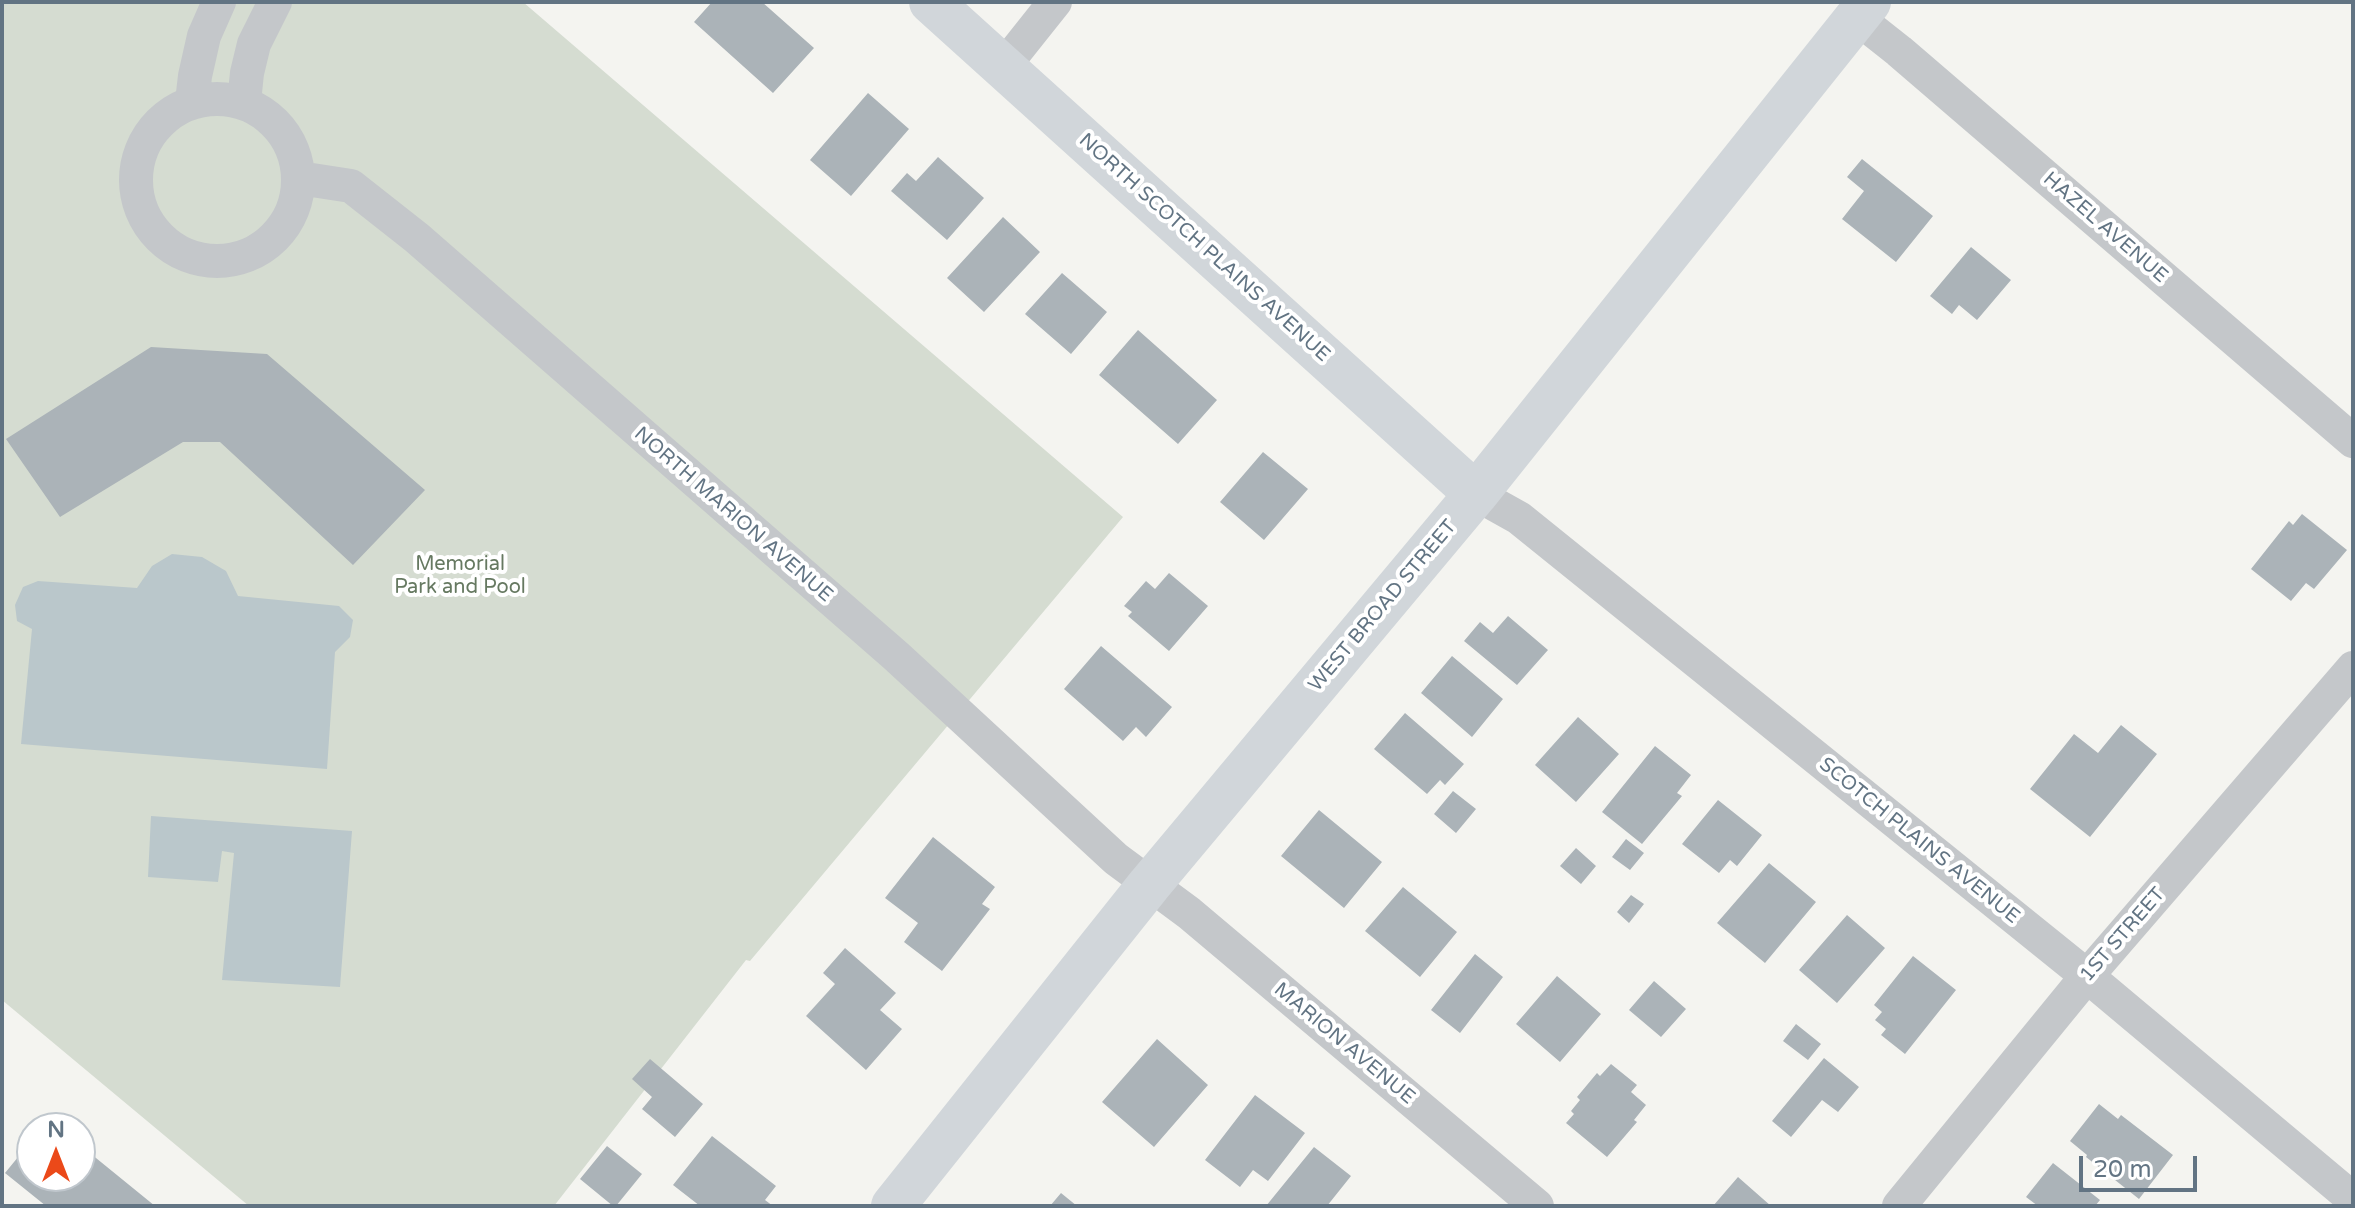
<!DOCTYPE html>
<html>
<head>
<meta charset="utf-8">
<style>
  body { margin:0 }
  #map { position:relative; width:2355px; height:1208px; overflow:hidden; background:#f4f4f0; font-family:"Varela Round",sans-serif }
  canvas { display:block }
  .frame { position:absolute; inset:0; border:4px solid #627483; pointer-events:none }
  .north { position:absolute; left:16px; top:1112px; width:80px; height:80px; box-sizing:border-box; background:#fff; border:2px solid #c0c7cd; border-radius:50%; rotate:0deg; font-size:22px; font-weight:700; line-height:32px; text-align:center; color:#627483 }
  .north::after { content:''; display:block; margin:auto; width:28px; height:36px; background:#eb4919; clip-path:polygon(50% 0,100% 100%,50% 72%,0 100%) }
  .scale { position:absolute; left:2079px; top:1156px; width:118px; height:36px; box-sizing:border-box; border:4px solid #627483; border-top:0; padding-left:10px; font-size:24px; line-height:28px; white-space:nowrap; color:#627483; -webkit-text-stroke:6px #fff; paint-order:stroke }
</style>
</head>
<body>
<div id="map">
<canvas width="2355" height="1208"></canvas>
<div class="frame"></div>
<div class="north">N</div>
<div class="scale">20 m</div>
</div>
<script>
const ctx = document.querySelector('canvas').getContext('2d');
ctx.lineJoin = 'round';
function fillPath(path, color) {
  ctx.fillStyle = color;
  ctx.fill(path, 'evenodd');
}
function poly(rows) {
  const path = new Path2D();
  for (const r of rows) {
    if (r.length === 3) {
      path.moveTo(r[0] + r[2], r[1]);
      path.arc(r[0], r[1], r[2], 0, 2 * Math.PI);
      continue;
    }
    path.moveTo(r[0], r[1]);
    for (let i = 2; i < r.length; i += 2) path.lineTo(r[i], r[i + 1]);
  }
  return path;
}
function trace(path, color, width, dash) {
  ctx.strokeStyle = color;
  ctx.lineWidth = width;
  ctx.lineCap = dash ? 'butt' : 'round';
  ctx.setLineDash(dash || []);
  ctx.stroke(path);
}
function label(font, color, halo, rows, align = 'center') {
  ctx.font = font + ' "Varela Round",sans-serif';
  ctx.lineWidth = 8;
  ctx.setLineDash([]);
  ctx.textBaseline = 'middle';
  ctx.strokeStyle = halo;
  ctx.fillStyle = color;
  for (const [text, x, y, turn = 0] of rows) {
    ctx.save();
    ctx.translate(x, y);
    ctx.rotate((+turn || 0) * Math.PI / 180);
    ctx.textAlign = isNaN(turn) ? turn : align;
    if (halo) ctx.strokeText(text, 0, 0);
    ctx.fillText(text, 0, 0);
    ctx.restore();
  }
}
fillPath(poly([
  [2,2,523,2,1123,517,750,961,746,960,554,1206,249,1206,2,1000]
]), '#d5dcd1');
fillPath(poly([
  [172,554,202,557,226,571,238,596,339,606,353,620,350,637,335,652,327,769,21,744,32,629,17,621,15,605,23,587,38,581,137,588,152,566],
  [151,816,352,831,340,987,222,980,234,853,222,851,218,882,148,877]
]), '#bac7cb');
fillPath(poly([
  [712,2,762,2,814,48,773,93,694,22],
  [868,93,909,129,851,196,810,160],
  [938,157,984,198,947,240,891,191,907,173,916,181],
  [1862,159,1933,216,1896,262,1842,219,1864,191,1847,177],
  [1003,217,1040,252,984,312,947,278],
  [1971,247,2011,280,1977,320,1959,305,1952,314,1930,296],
  [1062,273,1107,312,1071,354,1025,314],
  [1138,330,1217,400,1178,444,1099,375],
  [151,347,267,354,425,490,353,565,220,442,183,442,60,517,6,439],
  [1263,452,1308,489,1264,540,1220,502],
  [2302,514,2347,550,2314,589,2306,583,2291,601,2251,569,2289,521,2293,525],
  [1169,573,1208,606,1169,651,1128,616,1132,612,1124,606,1146,581,1155,589],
  [1508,616,1548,650,1517,685,1464,641,1480,622,1493,633],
  [1101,646,1172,707,1146,737,1136,727,1123,741,1064,689],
  [1452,656,1503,699,1472,737,1421,693],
  [1405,713,1464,764,1445,785,1440,780,1427,794,1374,749],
  [1578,717,1619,754,1576,802,1535,765],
  [2121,725,2157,754,2090,837,2030,789,2074,734,2098,753],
  [1655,746,1691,775,1677,793,1682,796,1642,844,1602,812],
  [1453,791,1476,809,1456,833,1434,814],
  [1718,800,1762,835,1737,866,1730,860,1719,873,1682,844],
  [1319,810,1382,862,1344,908,1281,856],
  [933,837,995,887,982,904,990,909,942,971,904,942,918,923,885,898],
  [1626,839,1644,853,1630,870,1612,857],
  [1576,848,1596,866,1581,884,1560,866],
  [1769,863,1816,902,1765,963,1717,923],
  [1403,887,1457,932,1420,977,1365,931],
  [1631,895,1644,904,1629,923,1617,912],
  [1847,915,1885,948,1837,1003,1799,970],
  [845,948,896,993,880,1010,902,1029,866,1070,806,1016,835,984,823,973],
  [1475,954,1503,977,1460,1033,1431,1010],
  [1913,956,1956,990,1905,1054,1881,1035,1886,1029,1875,1020,1882,1012,1874,1005],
  [1557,976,1601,1014,1560,1062,1516,1024],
  [1654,981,1686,1009,1661,1037,1629,1010],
  [1796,1024,1821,1044,1808,1060,1783,1041],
  [1157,1039,1208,1085,1154,1147,1102,1102],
  [1824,1058,1859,1087,1838,1112,1822,1100,1791,1137,1772,1121],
  [650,1059,703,1104,675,1137,642,1109,652,1097,632,1079],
  [1611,1064,1637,1085,1631,1092,1646,1105,1634,1120,1637,1122,1607,1157,1566,1123,1574,1114,1571,1111,1580,1100,1577,1097,1597,1073,1600,1076],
  [1255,1095,1305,1133,1268,1181,1253,1170,1240,1187,1205,1160],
  [2099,1104,2118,1119,2121,1115,2173,1155,2139,1199,2086,1157,2087,1155,2070,1141],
  [712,1136,776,1186,765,1200,773,1206,700,1206,673,1185],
  [32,1140,32,1176,80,1176,80,1145,155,1206,46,1206,5,1173],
  [607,1146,642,1174,616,1206,613,1206,580,1179],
  [1314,1147,1351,1176,1327,1206,1266,1206],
  [2053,1163,2100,1200,2095,1206,2038,1206,2026,1197],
  [1738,1177,1771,1206,1713,1206],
  [1061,1193,1077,1206,1050,1206]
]), '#abb3b8');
trace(poly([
  [1856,17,1899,51,2353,441],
  [1004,66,1055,2],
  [217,180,81],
  [192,102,195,76,204,36,219,2],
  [244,102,247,73,254,44,275,2],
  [299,178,351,186,417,238,896,656,1116,859,1189,913,1537,1206],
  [1476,494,1519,518,2087,976,2353,1199],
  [1899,1206,2087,976,2353,668]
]), '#c4c7ca', 34);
trace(poly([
  [931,2,1476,494],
  [893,1206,1149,885,1476,494,1869,2]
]), '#d1d6da', 44);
label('20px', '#627483', '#fff', [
  ["HAZEL AVENUE",2105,228,41],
  ["NORTH SCOTCH PLAINS AVENUE",1204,248,42],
  ["NORTH MARION AVENUE",733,515,41],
  ["WEST BROAD STREET",1383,606,-50],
  ["SCOTCH PLAINS AVENUE",1919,841,39],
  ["1ST STREET",2123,935,-49],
  ["MARION AVENUE",1344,1044,40]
]);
label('20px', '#667961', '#fff', [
  ["Memorial",460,565],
  ["Park and Pool",460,588]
]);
</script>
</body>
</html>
